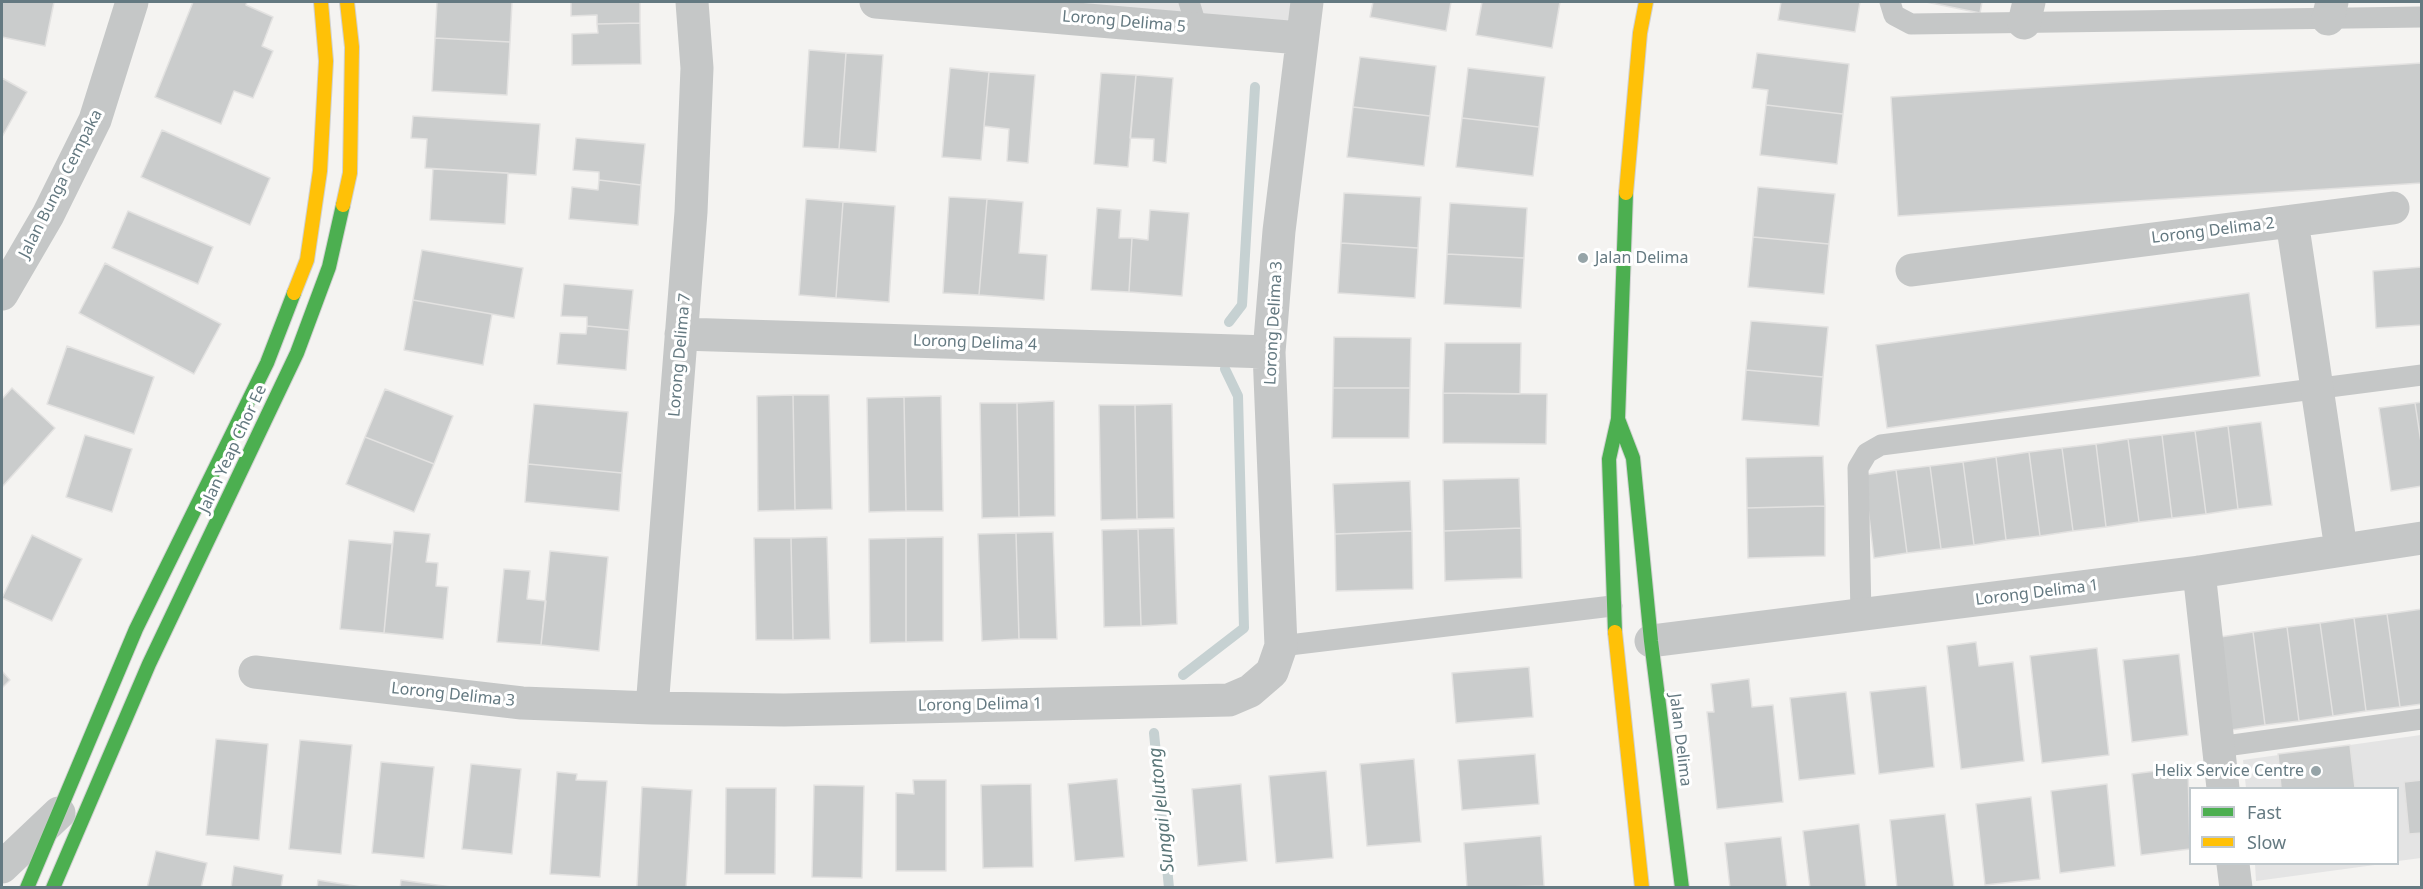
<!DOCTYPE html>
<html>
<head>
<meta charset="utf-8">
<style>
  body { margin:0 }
  #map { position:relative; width:2423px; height:889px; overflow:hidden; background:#f4f3f1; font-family:"Noto Sans",sans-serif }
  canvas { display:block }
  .frame { position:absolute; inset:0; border:3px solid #647981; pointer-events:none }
  .legend { position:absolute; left:2189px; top:787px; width:210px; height:78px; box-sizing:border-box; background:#fff; border:2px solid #c1c9cd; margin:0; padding:8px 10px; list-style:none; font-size:18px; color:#647981 }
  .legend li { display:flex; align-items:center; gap:12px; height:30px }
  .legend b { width:30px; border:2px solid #c1c9cd }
</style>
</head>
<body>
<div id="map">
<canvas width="2423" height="889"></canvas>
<div class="frame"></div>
<ul class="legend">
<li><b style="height:8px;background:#4caf50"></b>Fast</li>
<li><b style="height:8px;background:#ffc107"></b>Slow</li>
</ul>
</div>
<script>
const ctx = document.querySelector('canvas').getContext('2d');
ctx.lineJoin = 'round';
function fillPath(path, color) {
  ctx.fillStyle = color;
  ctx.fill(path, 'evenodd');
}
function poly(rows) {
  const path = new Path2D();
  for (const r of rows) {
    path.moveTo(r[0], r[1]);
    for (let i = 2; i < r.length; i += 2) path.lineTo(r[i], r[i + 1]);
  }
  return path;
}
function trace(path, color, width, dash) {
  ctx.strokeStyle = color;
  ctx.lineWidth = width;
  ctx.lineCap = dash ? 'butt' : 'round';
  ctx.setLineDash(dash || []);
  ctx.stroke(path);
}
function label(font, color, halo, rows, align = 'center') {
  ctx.font = font + ' "Noto Sans",sans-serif';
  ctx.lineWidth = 6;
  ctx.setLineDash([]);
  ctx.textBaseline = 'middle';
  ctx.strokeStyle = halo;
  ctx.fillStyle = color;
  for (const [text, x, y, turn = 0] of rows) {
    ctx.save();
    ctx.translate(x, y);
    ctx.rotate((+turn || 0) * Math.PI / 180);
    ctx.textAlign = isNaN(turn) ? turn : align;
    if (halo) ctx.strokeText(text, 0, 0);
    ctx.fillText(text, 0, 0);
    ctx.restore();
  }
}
fillPath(poly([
  [878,2,1307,2,1300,38],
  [2421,735,2421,858,2398,861,2398,788,2246,788,2243,760],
  [2255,864,2382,864,2256,881]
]), '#e4e4e4');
trace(poly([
  [1229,322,1242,305,1255,87],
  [1183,675,1244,628,1238,396,1225,369],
  [1154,733,1169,888]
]), '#c6d1d2', 10);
const building = poly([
  [2,2,54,2,45,46,2,37,2,2],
  [193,2,247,2,246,5,273,17,262,46,273,51,253,98,234,91,221,124,155,97,193,2],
  [437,2,512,2,510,42,435,38,437,2],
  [571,2,640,2,640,23,597,24,597,15,571,16,571,2],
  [1373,2,1451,2,1446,31,1370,17,1373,2],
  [1482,2,1560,2,1552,48,1476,35,1482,2],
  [1781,2,1860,2,1855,32,1778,20,1781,2],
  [1926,2,1982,2,1980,13,1926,2],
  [640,23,641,64,572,65,572,34,598,33,597,24,640,23],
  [435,38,510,42,507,95,432,91,435,38],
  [809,50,846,53,839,149,803,147,809,50],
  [846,53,883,55,876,152,839,149,846,53],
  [1757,53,1849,64,1843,114,1766,105,1768,90,1752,88,1757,53],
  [1360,57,1436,66,1430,116,1353,107,1360,57],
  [2422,63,2422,183,1898,216,1891,97,2422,63],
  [950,68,989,72,981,160,942,157,950,68],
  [1468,68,1545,77,1539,127,1462,118,1468,68],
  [989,72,1035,75,1028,163,1007,161,1009,129,984,126,989,72],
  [1101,73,1136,75,1128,167,1094,164,1101,73],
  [1136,75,1173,78,1166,163,1153,161,1154,139,1130,138,1136,75],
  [2,78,27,92,2,137,2,78],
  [1766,105,1843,114,1837,164,1760,155,1766,105],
  [1353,107,1430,116,1424,166,1347,157,1353,107],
  [413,116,540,124,536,175,425,168,427,139,411,138,413,116],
  [1462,118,1539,127,1533,176,1456,167,1462,118],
  [162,130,270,178,250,225,141,177,162,130],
  [576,138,645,144,641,185,599,180,599,172,573,170,576,138],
  [433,169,508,173,505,224,430,220,433,169],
  [599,180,641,185,638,225,569,219,572,187,598,190,599,180],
  [1758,187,1835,194,1829,244,1753,237,1758,187],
  [1344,193,1421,197,1418,248,1341,243,1344,193],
  [949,197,987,199,979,295,943,293,949,197],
  [806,199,843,202,836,298,799,295,806,199],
  [987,199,1023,202,1019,253,1047,255,1044,300,979,295,987,199],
  [843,202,895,206,889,302,836,298,843,202],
  [1450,203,1527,208,1524,258,1447,254,1450,203],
  [1097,208,1121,210,1119,238,1132,238,1129,292,1091,290,1097,208],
  [1150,210,1189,213,1182,296,1129,292,1132,238,1148,240,1150,210],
  [128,211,213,247,198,284,112,248,128,211],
  [1753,237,1829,244,1824,294,1748,287,1753,237],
  [1341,243,1418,248,1415,298,1338,293,1341,243],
  [422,250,523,268,514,318,413,300,422,250],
  [1447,254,1524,258,1521,308,1444,304,1447,254],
  [105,263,221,324,194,374,79,313,105,263],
  [2422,267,2422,325,2376,328,2373,271,2422,267],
  [564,284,633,290,629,330,587,326,587,317,561,316,564,284],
  [2249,293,2260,376,1887,428,1876,345,2249,293],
  [413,300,492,314,483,365,404,350,413,300],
  [1751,321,1828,327,1823,377,1746,370,1751,321],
  [587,326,629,330,626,370,557,364,560,333,586,334,587,326],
  [1334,337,1411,338,1410,388,1333,388,1334,337],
  [1445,343,1521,343,1520,394,1443,393,1445,343],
  [67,346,154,377,134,434,47,404,67,346],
  [1746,370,1823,377,1819,426,1742,420,1746,370],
  [12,388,55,428,2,487,2,399,12,388],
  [1333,388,1410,388,1409,438,1332,438,1333,388],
  [385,389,453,416,434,464,365,437,385,389],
  [1443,393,1547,394,1546,444,1443,443,1443,393],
  [793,395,795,510,758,511,757,396,793,395],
  [793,395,829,395,832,509,795,510,793,395],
  [941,396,943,511,906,511,904,397,941,396],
  [904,397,906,511,869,512,867,398,904,397],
  [1054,401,1055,516,1019,517,1017,403,1054,401],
  [2422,402,2422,449,2415,403,2422,402],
  [980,403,1017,403,1019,517,982,518,980,403],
  [2415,403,2422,449,2422,486,2391,491,2379,408,2415,403],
  [534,404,628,412,622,473,528,464,534,404],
  [1172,404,1174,518,1137,519,1135,405,1172,404],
  [1099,405,1135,405,1137,519,1101,520,1099,405],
  [2261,422,2272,505,2238,509,2228,426,2261,422],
  [2228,426,2238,509,2206,514,2195,431,2228,426],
  [2195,431,2206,514,2172,518,2162,435,2195,431],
  [85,435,132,449,112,512,66,497,85,435],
  [2162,435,2172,518,2139,522,2128,439,2162,435],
  [365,437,434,464,414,512,346,484,365,437],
  [2128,439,2139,522,2106,527,2096,444,2128,439],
  [2096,444,2106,527,2073,531,2062,448,2096,444],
  [2062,448,2073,531,2040,536,2029,452,2062,448],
  [2029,452,2040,536,2006,540,1996,457,2029,452],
  [1823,456,1825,506,1747,508,1746,458,1823,456],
  [1996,457,2006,540,1974,545,1963,462,1996,457],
  [1963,462,1974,545,1941,549,1930,466,1963,462],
  [528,464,622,473,619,511,525,502,528,464],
  [1930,466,1941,549,1907,553,1896,470,1930,466],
  [1896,470,1907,553,1874,558,1864,475,1896,470],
  [1519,478,1521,528,1444,531,1443,480,1519,478],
  [1410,481,1412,531,1335,534,1333,484,1410,481],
  [1825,506,1825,556,1748,558,1747,508,1825,506],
  [1174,528,1177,624,1141,626,1138,529,1174,528],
  [1521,528,1522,578,1445,581,1444,531,1521,528],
  [1138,529,1141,626,1104,627,1102,530,1138,529],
  [394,531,430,534,426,562,438,563,436,586,448,587,443,639,384,633,394,531],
  [1412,531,1413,589,1336,591,1335,534,1412,531],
  [1053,532,1057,639,1019,639,1016,533,1053,532],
  [1016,533,1019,639,982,641,978,534,1016,533],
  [32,535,82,559,52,621,2,598,32,535],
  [827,537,830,639,793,640,791,538,827,537],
  [943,537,943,641,906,642,906,538,943,537],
  [754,538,791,538,793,640,756,640,754,538],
  [906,538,906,642,870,643,869,539,906,538],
  [349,540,392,544,384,633,340,629,349,540],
  [550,551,608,557,599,651,541,645,550,551],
  [504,569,530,571,527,599,546,601,541,645,497,642,504,569],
  [2422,609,2422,704,2400,707,2387,614,2422,609],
  [2387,614,2400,707,2366,711,2354,618,2387,614],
  [2354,618,2366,711,2333,716,2320,623,2354,618],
  [2320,623,2333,716,2299,721,2287,627,2320,623],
  [2287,627,2299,721,2265,725,2253,632,2287,627],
  [2253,632,2265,725,2231,730,2220,637,2253,632],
  [1976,642,1979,666,2013,662,2024,761,1961,769,1947,646,1976,642],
  [2097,648,2109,755,2042,763,2030,656,2097,648],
  [2179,654,2188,735,2132,742,2123,660,2179,654],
  [1529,667,1533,717,1456,723,1452,673,1529,667],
  [2,671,10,680,2,688,2,671],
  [1749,679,1752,707,1773,705,1783,802,1717,809,1707,712,1714,712,1711,684,1749,679],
  [1926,686,1934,767,1879,774,1870,692,1926,686],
  [1846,692,1855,774,1799,780,1790,698,1846,692],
  [216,739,268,744,259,840,206,835,216,739],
  [300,740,352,745,341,854,289,849,300,740],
  [2350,745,2355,788,2281,788,2278,754,2350,745],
  [1535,754,1539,804,1462,810,1458,760,1535,754],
  [1414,759,1421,842,1367,846,1360,764,1414,759],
  [381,762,434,767,424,858,372,853,381,762],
  [471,764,521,769,512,854,462,849,471,764],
  [2188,767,2190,849,2141,855,2132,774,2188,767],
  [1326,771,1333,858,1276,863,1269,776,1326,771],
  [557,772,577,774,576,780,607,781,600,877,550,874,557,772],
  [1117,779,1124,857,1075,861,1068,784,1117,779],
  [913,780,946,780,946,871,896,871,896,793,914,794,913,780],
  [2422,780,2422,833,2409,834,2404,782,2422,780],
  [1031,784,1033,867,983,868,981,785,1031,784],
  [1241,784,1247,861,1198,866,1192,789,1241,784],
  [2107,784,2115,866,2060,873,2051,791,2107,784],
  [814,785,864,786,862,878,812,877,814,785],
  [642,787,692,790,686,888,637,887,642,787],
  [726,788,776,788,775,874,725,874,726,788],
  [2031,797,2040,879,1985,885,1976,804,2031,797],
  [1945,814,1954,888,1897,888,1890,820,1945,814],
  [1859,824,1866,888,1810,888,1803,831,1859,824],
  [1541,836,1544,886,1467,888,1464,843,1541,836],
  [1781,837,1787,888,1730,888,1725,843,1781,837],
  [156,851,207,863,201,888,147,888,156,851],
  [234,866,283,875,281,888,231,888,234,866],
  [318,880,367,888,317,888,318,880],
  [401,880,451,887,451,888,400,888,401,880]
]);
fillPath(building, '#cacccc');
trace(building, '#e3e2e1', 1.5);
const fast = poly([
  [1618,419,1633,458,1651,641,1682,888],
  [1615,632,1609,459,1618,419,1626,193],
  [27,888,136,629,267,363,294,293],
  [53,888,149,664,297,353,329,267,343,205]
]);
const slow = poly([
  [1626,193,1640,33,1646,2],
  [343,205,350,173,352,47,347,2],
  [294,293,307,260,320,171,326,61,321,2],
  [1615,632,1642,888]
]);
trace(fast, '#d0d1d1', 16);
trace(slow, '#d0d1d1', 16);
trace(poly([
  [1189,2,1197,28],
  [1890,2,1894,15,1911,24,2422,17],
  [1861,616,1858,468,1867,453,1881,445,2422,375],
  [1281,646,1612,606],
  [2218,747,2422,719]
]), '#c5c7c7', 21);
trace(poly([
  [876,2,1300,38],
  [2328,19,2332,2],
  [2024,23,2029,2],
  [2292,221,2341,549],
  [1912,270,2393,208],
  [2,294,48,215,95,120,132,2],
  [681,334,1269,352],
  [2199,572,2223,788],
  [1651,641,2199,572,2422,538],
  [255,672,522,703,652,708,784,710,1229,700,1250,691,1272,672,1281,646,1269,352,1279,231,1307,2],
  [652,708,691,212,697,68,692,2],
  [2233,864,2236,888],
  [2,867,59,813]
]), '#c5c7c7', 33);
trace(fast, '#4caf50', 14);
trace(slow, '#ffc107', 14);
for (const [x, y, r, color] of [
  [1583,258,6,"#96a4a8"],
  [2316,771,6,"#96a4a8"]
]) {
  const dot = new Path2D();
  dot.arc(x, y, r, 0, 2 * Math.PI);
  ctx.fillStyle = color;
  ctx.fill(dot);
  trace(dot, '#fff', 2);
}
label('16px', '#647981', '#fff', [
  ["Lorong Delima 5",1124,22,5],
  ["Jalan Bunga Cempaka",61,184,-63],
  ["Lorong Delima 2",2213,231,-7],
  ["Lorong Delima 3",1274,323,-87],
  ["Lorong Delima 4",975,343,2],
  ["Lorong Delima 7",680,355,-85],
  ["Jalan Yeap Chor Ee",233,449,-65],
  ["Lorong Delima 1",2037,593,-7],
  ["Lorong Delima 3",453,695,6],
  ["Lorong Delima 1",980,705,-1],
  ["Jalan Delima",1680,740,83]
]);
label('16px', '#647981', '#fff', [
  ["Jalan Delima",1595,258],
  ["Helix Service Centre",2304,771,"right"]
], 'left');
label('italic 18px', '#5a7678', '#fff', [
  ["Sungai Jelutong",1162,810,-96]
]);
</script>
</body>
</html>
